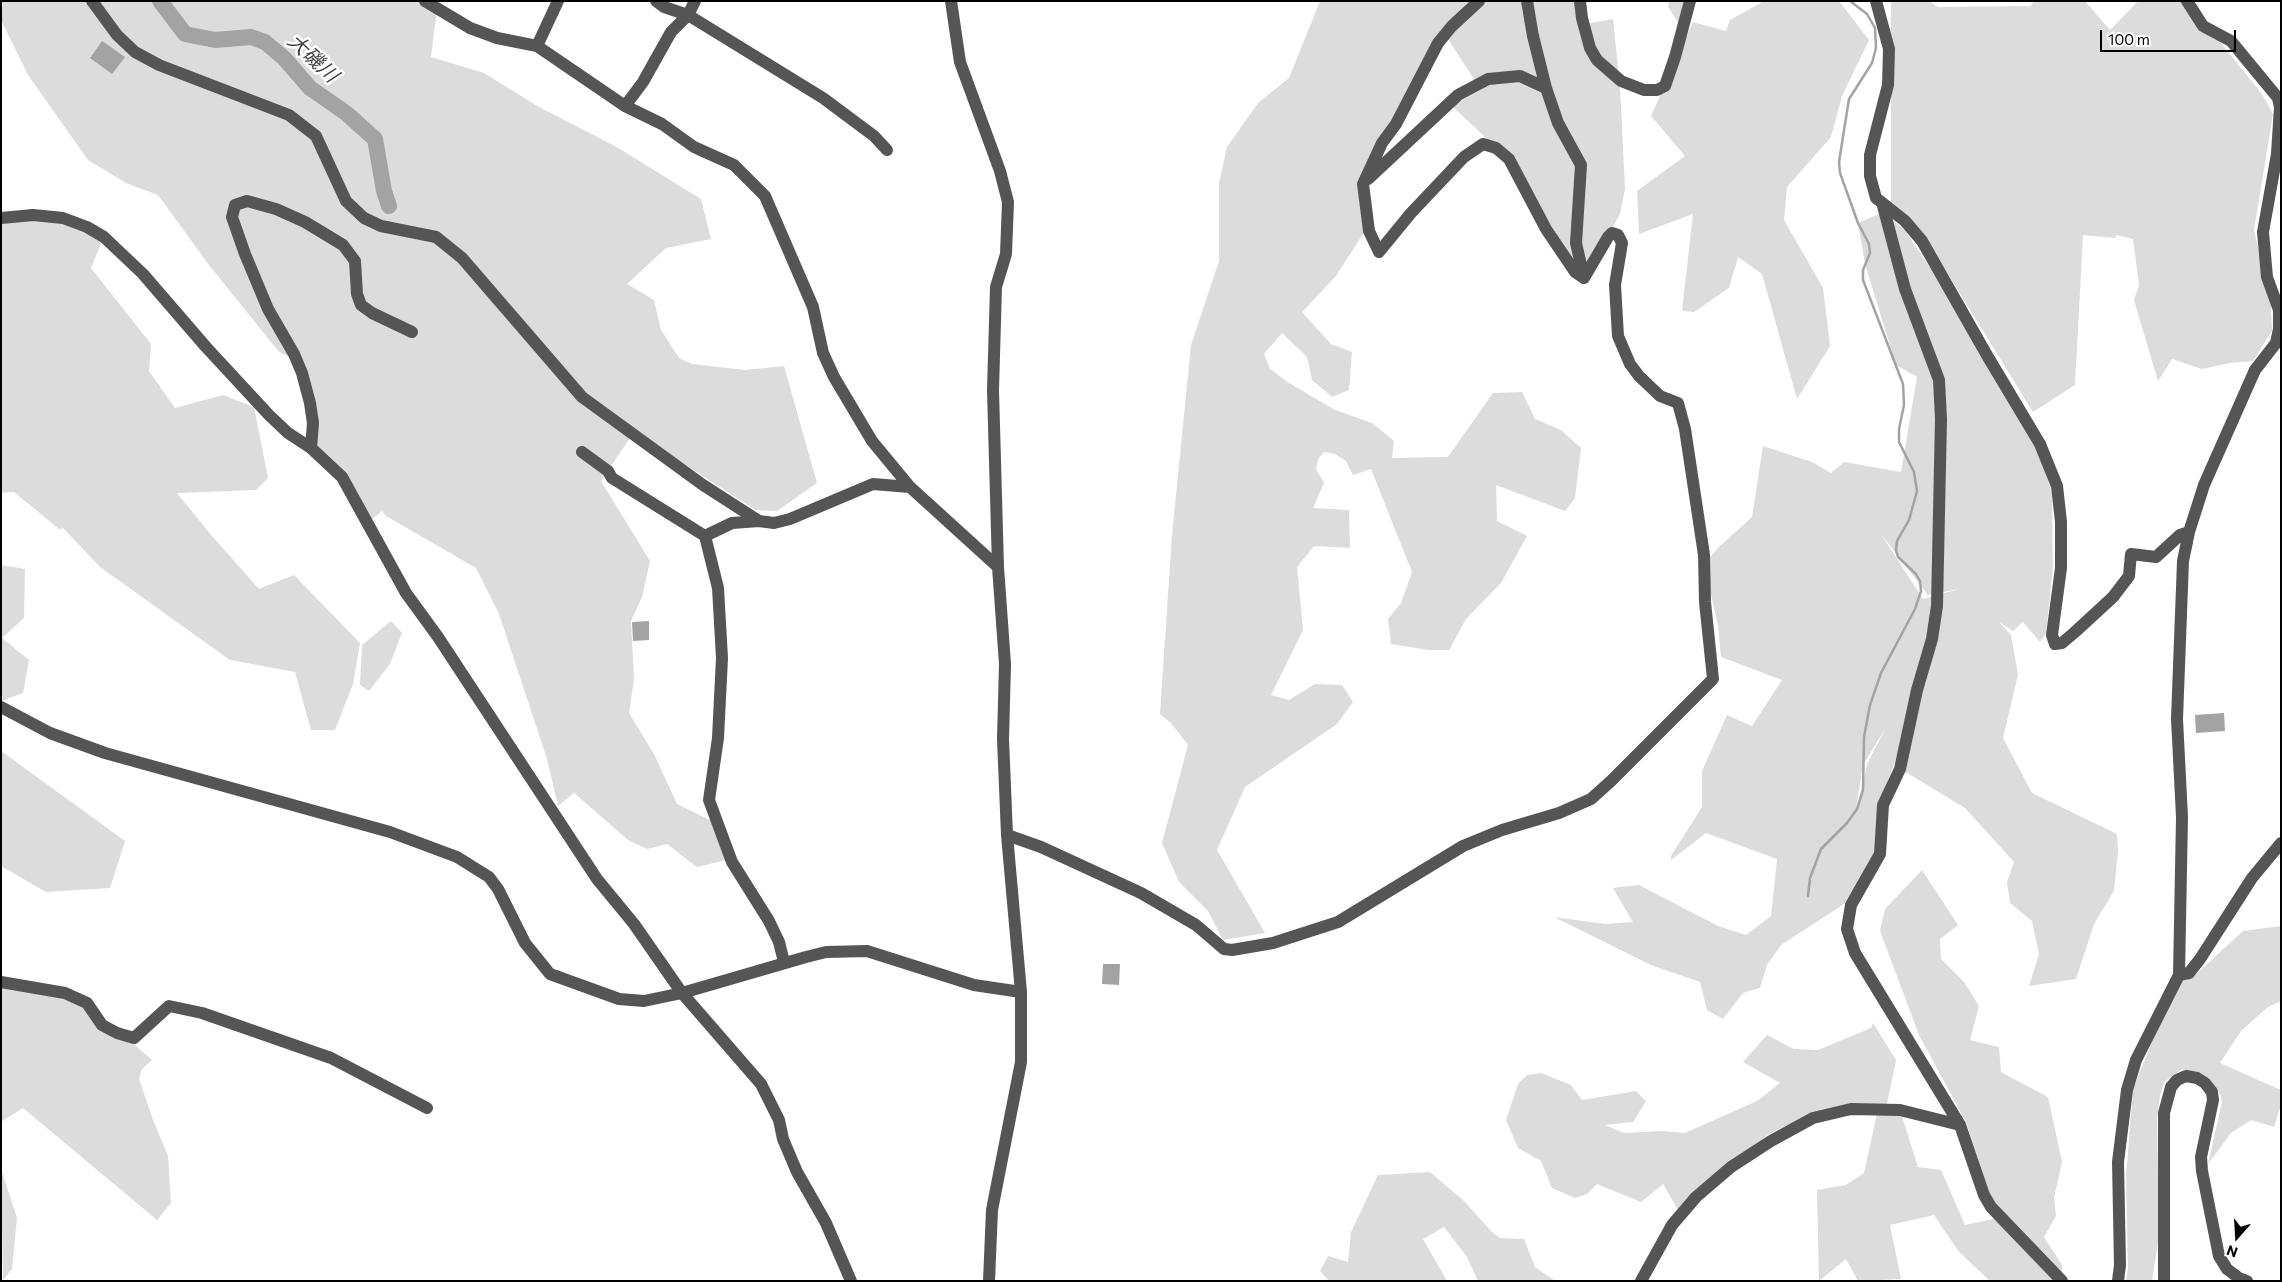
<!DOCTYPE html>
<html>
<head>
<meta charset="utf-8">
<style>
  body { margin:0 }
  #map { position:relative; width:2282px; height:1282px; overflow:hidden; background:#fff; font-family:Commissioner,sans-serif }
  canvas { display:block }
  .frame { position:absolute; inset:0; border:2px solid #000; pointer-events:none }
  .north { position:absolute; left:2212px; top:1212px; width:50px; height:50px; -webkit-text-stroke:4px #fff; paint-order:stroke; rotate:199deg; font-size:14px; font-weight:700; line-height:20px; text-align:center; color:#000 }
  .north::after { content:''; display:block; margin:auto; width:18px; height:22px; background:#000; clip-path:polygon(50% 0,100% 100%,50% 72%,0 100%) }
  .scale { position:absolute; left:2100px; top:30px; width:136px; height:22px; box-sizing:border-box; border:2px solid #000; border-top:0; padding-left:6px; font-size:15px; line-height:18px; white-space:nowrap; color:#000; -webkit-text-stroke:4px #fff; paint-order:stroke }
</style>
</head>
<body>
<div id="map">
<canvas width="2282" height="1282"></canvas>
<div class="frame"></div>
<div class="north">N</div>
<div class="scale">100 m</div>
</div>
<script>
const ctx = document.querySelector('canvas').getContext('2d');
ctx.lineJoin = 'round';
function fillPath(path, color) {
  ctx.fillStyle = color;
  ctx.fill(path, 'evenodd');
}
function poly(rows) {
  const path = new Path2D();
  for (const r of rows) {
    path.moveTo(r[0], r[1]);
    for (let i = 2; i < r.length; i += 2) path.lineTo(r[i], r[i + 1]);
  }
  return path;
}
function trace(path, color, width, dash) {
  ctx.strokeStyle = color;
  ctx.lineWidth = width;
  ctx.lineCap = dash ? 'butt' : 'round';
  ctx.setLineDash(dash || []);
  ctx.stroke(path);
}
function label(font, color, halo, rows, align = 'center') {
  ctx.font = font + ' Commissioner,"Noto Sans JP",sans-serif';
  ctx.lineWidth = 5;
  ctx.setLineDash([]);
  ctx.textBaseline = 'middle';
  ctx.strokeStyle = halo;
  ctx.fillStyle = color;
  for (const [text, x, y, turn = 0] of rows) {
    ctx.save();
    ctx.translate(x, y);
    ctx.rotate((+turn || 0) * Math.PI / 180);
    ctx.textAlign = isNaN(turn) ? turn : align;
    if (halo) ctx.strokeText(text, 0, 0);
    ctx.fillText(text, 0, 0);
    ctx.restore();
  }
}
fillPath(poly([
  [1,1,422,1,437,9,431,57,484,73,539,107,615,146,701,199,711,239,666,248,627,284,654,300,661,330,679,358,692,364,745,370,784,366,817,483,777,511,756,510,634,432,601,481,650,561,642,597,631,621,634,680,629,713,654,754,677,804,716,823,735,858,697,867,667,844,647,849,628,840,574,793,558,806,547,759,499,614,476,568,386,516,382,511,370,521,312,441,300,362,279,352,209,265,158,195,126,183,88,160,28,75,1,20],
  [1320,1,1579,1,1584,24,1613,19,1620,86,1625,189,1620,214,1584,278,1580,275,1509,153,1488,140,1452,106,1481,90,1448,39,1367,174,1368,226,1336,276,1302,312,1331,344,1352,352,1349,390,1332,397,1312,380,1307,357,1282,333,1264,354,1270,369,1289,383,1335,410,1372,423,1394,441,1392,458,1448,457,1493,393,1522,392,1535,419,1561,430,1581,448,1575,498,1565,511,1496,485,1497,521,1527,536,1501,583,1466,619,1449,650,1428,650,1391,644,1388,619,1401,603,1412,572,1371,469,1353,475,1346,461,1335,454,1324,452,1318,459,1316,469,1324,483,1313,508,1349,510,1350,548,1314,546,1297,567,1303,630,1271,695,1289,700,1315,684,1342,685,1353,702,1337,724,1245,787,1217,850,1265,933,1223,940,1208,911,1179,882,1162,843,1188,745,1171,723,1160,714,1172,535,1191,345,1219,261,1219,183,1227,147,1258,103,1289,78],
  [1669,1,1686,1,1680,25,1668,7],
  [1764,1,1839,1,1869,40,1842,96,1831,137,1787,187,1784,220,1823,288,1830,346,1797,399,1762,274,1738,257,1729,288,1694,312,1682,311,1693,214,1639,234,1637,191,1685,156,1651,116,1693,22,1726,31,1730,20],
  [1891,1,1929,1,1938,7,2030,6,2035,1,2085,1,2110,30,2138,1,2187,1,2262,94,2273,114,2254,230,2271,305,2272,331,2253,361,2230,363,2202,369,2172,359,2158,381,2134,300,2139,285,2133,239,2117,235,2115,238,2083,235,2075,385,2033,412,1927,240,1891,205],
  [1884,212,1906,232,2029,416,2052,494,2053,567,2046,633,2040,642,2023,622,2013,631,1999,622,2011,635,2018,675,2003,738,2032,793,2117,834,2118,851,2114,891,2094,924,2076,979,2029,986,2039,954,2032,921,2010,903,2007,882,2014,862,1965,808,1904,771,1908,728,1878,806,1876,854,1844,904,1781,945,1767,965,1760,988,1743,993,1723,1019,1707,1010,1700,982,1651,965,1554,917,1605,924,1633,922,1613,888,1639,885,1718,926,1746,935,1771,916,1777,859,1706,833,1671,860,1671,856,1702,807,1702,771,1727,715,1752,726,1782,680,1721,657,1718,625,1704,564,1719,547,1752,517,1763,446,1812,462,1831,473,1844,462,1901,472,1917,377,1896,365,1865,264,1858,223],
  [1881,534,1928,595,1959,589,1923,599],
  [1885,729,1867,764,1858,805,1856,808,1863,765],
  [47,216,104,236,91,268,151,344,149,371,175,408,223,395,254,407,268,478,256,490,177,493,212,536,259,589,294,575,360,643,353,684,335,730,311,730,295,672,230,660,100,567,63,528,59,529,14,492,1,493,1,218],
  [1,565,25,569,24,618,2,638,29,660,23,693,1,701],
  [391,621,402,633,390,664,369,691,360,685,362,645],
  [1,751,125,841,110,888,46,892,1,866],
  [1922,870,1958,925,1940,939,1941,959,1964,982,1979,1006,1970,1040,1999,1047,2001,1072,2048,1097,2062,1162,2054,1198,2056,1216,2044,1237,2062,1265,2062,1281,1990,1281,1959,1252,1934,1215,1890,1225,1901,1279,1858,1281,1846,1259,1819,1281,1817,1190,1846,1185,1864,1173,1878,1109,1900,1110,1918,1167,1941,1170,1965,1225,1998,1218,1966,1122,1919,1035,1880,931,1885,909],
  [2281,926,2281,1001,2268,1007,2241,1031,2220,1063,2281,1090,2281,1105,2274,1127,2251,1120,2231,1133,2208,1164,2222,1102,2220,1094,2210,1079,2182,1069,2164,1082,2160,1096,2157,1120,2159,1236,2152,1281,2126,1281,2128,1268,2126,1177,2133,1089,2176,982,2193,977,2243,931],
  [1,985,69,996,102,1025,129,1040,152,1060,142,1069,139,1079,153,1120,168,1156,171,1203,157,1220,23,1108,1,1122],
  [1873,1023,1896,1060,1887,1104,1844,1107,1785,1126,1768,1135,1701,1187,1680,1213,1663,1184,1641,1202,1597,1184,1587,1194,1575,1198,1552,1188,1541,1161,1518,1148,1506,1120,1518,1084,1527,1075,1541,1073,1571,1085,1582,1100,1636,1091,1646,1101,1633,1122,1605,1125,1624,1133,1662,1131,1685,1133,1757,1101,1780,1083,1743,1062,1767,1035,1794,1049,1818,1050,1871,1028],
  [1,1169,17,1218,12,1269,3,1280],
  [1430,1172,1464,1201,1491,1231,1500,1238,1524,1239,1535,1267,1555,1281,1478,1281,1467,1257,1444,1227,1423,1239,1447,1281,1329,1281,1320,1271,1328,1256,1348,1262,1351,1232,1378,1175]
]), '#dcdcdc');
fillPath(poly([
  [102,41,125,57,112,74,90,58],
  [649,621,649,640,633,641,632,622],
  [2224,713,2225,731,2196,733,2195,715],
  [1103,964,1120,964,1119,985,1102,984]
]), '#a3a3a3');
trace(poly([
  [1808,896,1810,878,1821,849,1847,823,1857,809,1863,790,1864,737,1870,705,1881,673,1915,609,1921,591,1920,581,1916,574,1898,557,1896,550,1897,541,1909,520,1917,491,1914,472,1899,442,1899,429,1904,405,1903,384,1863,280,1863,270,1870,253,1869,244,1858,223,1840,173,1839,162,1849,99,1872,63,1876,48,1875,28,1867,14,1850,1]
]), '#a3a3a3', 2.5);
trace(poly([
  [160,1,185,34,215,40,251,37,265,42,284,58,310,88,346,113,375,139,384,191,389,206]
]), '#a3a3a3', 16);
trace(poly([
  [92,1,117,35,135,52,159,65,289,115,316,136,346,201,364,218,381,226,436,237,462,258,582,397,703,485,759,521],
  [425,1,470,28,497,38,537,46,625,106,662,124,694,147,734,165,765,196,813,307,823,353,834,377,872,441,910,487,998,567],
  [656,1,664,7,688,15,823,98,874,136,887,150],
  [951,1,960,62,1000,171,1008,202,1006,254,996,287,993,390,998,567,1005,664,1003,739,1007,835,1021,992,1021,1062,992,1210,989,1281],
  [1479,1,1452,26,1438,43,1396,124,1382,143,1363,184,1369,231,1379,252,1411,213,1464,157,1483,144,1496,148,1509,159,1546,229,1575,272,1584,278],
  [1527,1,1533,36,1546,88,1558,123,1581,165,1576,243,1584,278],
  [1580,1,1582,18,1590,48,1597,60,1621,81,1644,90,1657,90,1665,86,1675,57,1690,1],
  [1876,1,1889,49,1888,85,1870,155,1870,176,1876,198,1905,221,1922,241,1988,357,2040,444,2057,486,2061,522,2061,568,2052,635,2055,644,2062,643,2075,632,2113,597,2129,576,2131,554,2156,557,2180,535,2189,532],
  [537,46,558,1],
  [625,106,643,82,671,32,688,15,695,1],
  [1368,179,1458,95,1488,79,1520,76,1546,88],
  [1883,206,1905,289,1939,380,1941,419,1937,606,1932,639,1917,690,1900,769,1883,805,1880,854,1851,905,1847,929,1855,953,1960,1125,1984,1195,1991,1207,2062,1281],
  [1,218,33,215,63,218,87,227,104,237,143,274,206,347,269,415,288,433,311,448,342,477,406,593,438,637,597,879,634,924,682,993,761,1084,779,1120,783,1139,797,1172,826,1223,851,1281],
  [311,448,313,423,310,403,302,373,294,354,268,309,245,254,232,217,235,205,247,201,276,209,305,222,343,245,355,261,357,294,361,305,372,313,412,332],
  [582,452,608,471,612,478,705,536,718,588,722,658,718,738,709,800,732,862,769,921,779,942,784,962],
  [705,536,732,523,759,521,774,523,790,519,873,484,910,487],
  [1,707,50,733,105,753,390,832,457,857,489,877,498,889,525,943,550,974,619,999,644,1001,682,993,806,957,826,952,867,951,974,985,1021,992],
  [1007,835,1041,847,1141,893,1196,925,1224,949,1232,950,1273,943,1338,922,1463,846,1502,830,1559,813,1591,799,1611,781,1713,679,1705,602,1704,555,1685,429,1678,403,1660,396,1639,376,1630,364,1618,336,1615,285,1622,243,1618,235,1612,233,1608,237,1584,278],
  [2179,975,2189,973,2200,959,2252,878,2281,843],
  [1,982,65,993,87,1003,102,1025,117,1033,134,1038,169,1006,202,1013,331,1058,427,1108],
  [1641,1281,1672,1225,1696,1197,1731,1167,1771,1141,1813,1118,1851,1109,1900,1110,1960,1125],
  [2118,1281,2120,1265,2118,1162,2127,1090,2136,1060,2179,975,2182,817,2177,719,2183,561,2189,532,2204,485,2255,370,2276,343,2279,329,2279,310,2267,277,2263,232,2277,154,2280,107,2278,98,2231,41,2203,26,2187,1],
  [2164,1281,2164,1113,2171,1087,2177,1080,2186,1076,2197,1078,2205,1083,2212,1092,2213,1100,2201,1157,2202,1171,2219,1256,2227,1269,2239,1278,2247,1281]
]), '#555', 12);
label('italic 20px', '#444', '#fff', [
  ["大磯川",313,58,43]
]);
</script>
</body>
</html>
